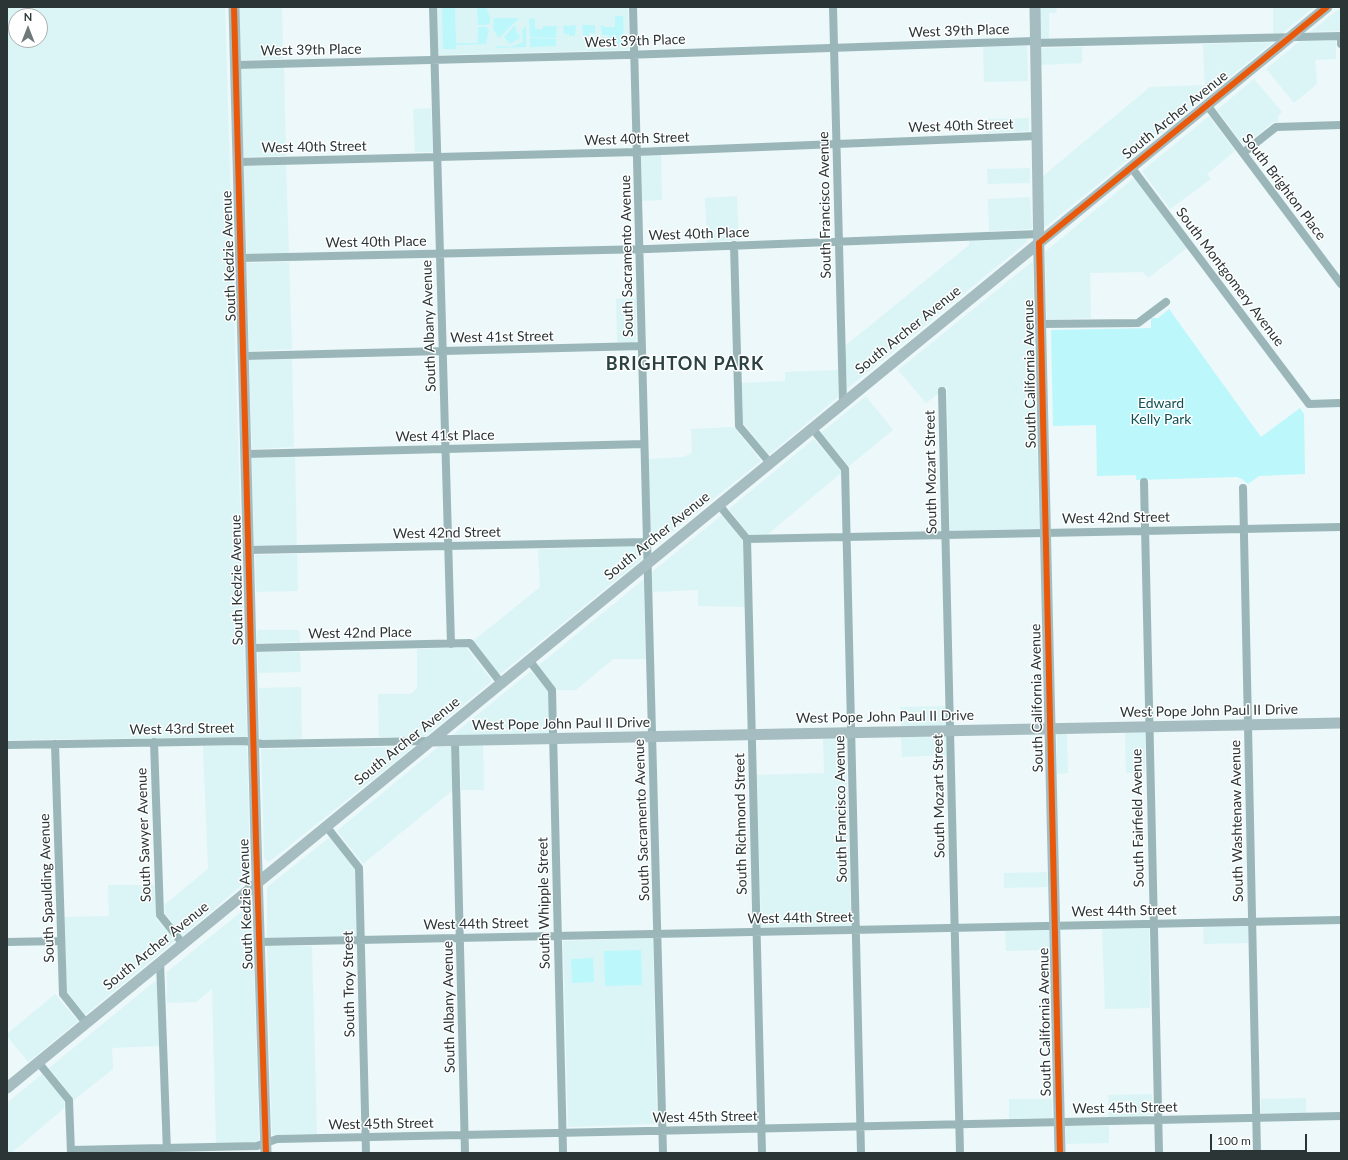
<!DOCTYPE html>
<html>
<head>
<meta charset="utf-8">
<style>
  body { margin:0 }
  #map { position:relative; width:1348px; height:1160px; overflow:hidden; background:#ecf8f9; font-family:Lato,sans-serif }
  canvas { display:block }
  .frame { position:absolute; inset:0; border:8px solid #2b3536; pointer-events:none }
  .north { position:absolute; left:8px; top:8px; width:40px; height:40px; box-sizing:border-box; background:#fff; border:1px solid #aaaeaf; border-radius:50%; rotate:0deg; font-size:11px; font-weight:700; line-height:16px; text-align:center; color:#2b3536 }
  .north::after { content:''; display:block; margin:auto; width:14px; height:18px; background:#6f797a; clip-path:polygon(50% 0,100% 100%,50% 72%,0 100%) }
  .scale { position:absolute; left:1210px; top:1134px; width:97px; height:18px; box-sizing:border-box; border:2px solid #2b3536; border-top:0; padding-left:5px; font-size:12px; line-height:14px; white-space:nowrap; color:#2b3536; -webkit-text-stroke:3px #fff; paint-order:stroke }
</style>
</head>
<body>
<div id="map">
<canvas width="1348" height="1160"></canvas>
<div class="frame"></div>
<div class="north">N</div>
<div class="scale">100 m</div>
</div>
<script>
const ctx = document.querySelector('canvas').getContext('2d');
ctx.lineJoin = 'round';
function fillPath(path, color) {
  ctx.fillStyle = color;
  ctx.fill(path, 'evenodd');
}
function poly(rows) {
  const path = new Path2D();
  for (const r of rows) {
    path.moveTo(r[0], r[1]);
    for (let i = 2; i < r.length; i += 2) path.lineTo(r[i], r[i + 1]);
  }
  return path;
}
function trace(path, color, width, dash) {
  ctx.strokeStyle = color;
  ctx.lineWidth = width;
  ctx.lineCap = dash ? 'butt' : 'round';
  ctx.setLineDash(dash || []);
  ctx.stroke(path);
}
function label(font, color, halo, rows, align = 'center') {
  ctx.font = font + ' Lato,sans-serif';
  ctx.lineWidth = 3;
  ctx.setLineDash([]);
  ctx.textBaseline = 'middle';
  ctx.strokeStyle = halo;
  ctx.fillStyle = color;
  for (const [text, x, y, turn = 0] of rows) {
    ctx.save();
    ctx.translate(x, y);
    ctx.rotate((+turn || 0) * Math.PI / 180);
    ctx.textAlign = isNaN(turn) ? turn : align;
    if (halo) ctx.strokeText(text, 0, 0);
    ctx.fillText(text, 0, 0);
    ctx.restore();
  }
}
fillPath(poly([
  [7,7,225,7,247,737,7,740],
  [16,16,40,16,40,40,16,40],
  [239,7,282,7,283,59,241,60],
  [437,7,628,7,630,50,438,55],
  [1039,7,1056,7,1057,13,1049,13,1049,39,1040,39],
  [1273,7,1314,7,1283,33,1273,33],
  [1341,7,1341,31,1310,32],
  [1336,40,1336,59,1315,60,1317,84,1294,103,1266,69,1300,41],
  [1273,42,1044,228,1043,176,1150,87,1205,85,1203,44],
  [1027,45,1028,81,984,82,983,47],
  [1082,47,1082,63,1041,65,1040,48],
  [284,67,286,156,243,157,241,68],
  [1254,79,1282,112,1278,116,1278,122,1273,122,1244,146,1217,110],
  [431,108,433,152,415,152,413,109],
  [1209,116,1235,151,1207,174,1211,179,1170,209,1142,171],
  [1029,118,1029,131,986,133,986,119],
  [661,155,662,200,642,201,641,156],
  [286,165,289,253,247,254,244,166],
  [1030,168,1030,183,988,184,987,169],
  [1135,177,1187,248,1148,278,1143,272,1090,273,1091,318,1047,320,1045,252],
  [737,196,739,240,707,242,705,198],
  [1030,197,1032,229,989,231,988,199],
  [1027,238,1027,242,847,389,845,346,969,245,969,240],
  [1033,261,1039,529,950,531,947,387,926,403,898,370],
  [289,262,292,349,249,351,247,263],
  [636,298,636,342,617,342,616,299],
  [292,359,294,447,252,449,249,360],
  [838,370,838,397,769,455,743,423,742,383,785,381,785,372],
  [866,396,893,430,849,466,821,433],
  [734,427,761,461,657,544,651,541,649,459,683,457,692,453,691,429],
  [814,439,842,472,767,535,749,535,729,509],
  [295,457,297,546,254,546,252,458],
  [722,515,743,541,745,607,698,606,698,590,653,592,652,572],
  [636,546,642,551,642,559,499,675,472,642,540,587,538,549],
  [297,554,298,591,256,592,255,555],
  [644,579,646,659,613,659,576,690,557,690,538,666],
  [257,630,299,630,300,642,257,643],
  [466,647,492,681,423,738,379,737,378,694,411,694,417,688,417,649],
  [258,652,300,652,301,672,258,673],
  [531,671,548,691,549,734,450,737],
  [301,687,302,739,260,740,259,688],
  [945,706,946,727,901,727,900,707],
  [1125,732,1145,732,1145,772,1126,773],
  [1067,733,1068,773,1057,774,1057,734],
  [946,736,946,755,902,757,901,737],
  [846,738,851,926,761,927,757,775,824,773,823,739],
  [247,745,250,874,248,880,182,936,165,913,164,905,208,869,203,746],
  [460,745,483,745,484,790,461,790],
  [413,747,269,862,264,858,261,749],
  [438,747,451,747,453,790,363,864,337,831],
  [330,837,355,870,357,936,267,938,267,887],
  [1047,872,1048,887,1004,888,1004,873],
  [108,885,155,885,156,918,175,941,85,1015,67,992,64,917,109,916],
  [252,903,259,1142,216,1143,212,989,196,1002,167,1003,167,972],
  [1248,925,1248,943,1204,944,1203,926],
  [1149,927,1150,1008,1105,1009,1102,928],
  [1049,930,1049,950,1006,951,1005,931],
  [653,938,657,1124,568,1127,563,941],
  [267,946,312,946,317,1134,272,1135],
  [155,981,158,982,160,1046,112,1048,113,1069,74,1100,49,1068],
  [55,994,78,1021,28,1062,7,1036,7,1034],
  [42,1074,64,1099,64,1108,20,1146,11,1153,7,1153,7,1103],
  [1152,1094,1153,1115,1109,1117,1108,1095],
  [1306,1098,1306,1113,1261,1113,1261,1099],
  [1009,1099,1052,1099,1052,1118,1009,1119],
  [1065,1126,1109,1126,1109,1143,1066,1144]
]), '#dbf5f6');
fillPath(poly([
  [442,7,455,7,456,43,478,43,478,27,486,27,489,30,486,44,456,45,456,49,443,49],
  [477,7,486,7,490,17,490,23,486,25,478,25],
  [615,16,623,16,624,45,603,45,603,43,609,42,609,35,602,35,601,25,605,27,615,27],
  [494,18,519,18,499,38,493,29],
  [535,18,535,29,543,29,543,26,557,26,556,38,530,37,529,19],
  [515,25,517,34,519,33,520,38,510,44,504,37],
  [576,25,575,36,569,36,569,34,564,34,563,26],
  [582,25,595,25,595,33,589,33,589,36,583,36],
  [526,26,526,47,495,48,498,46,510,47,523,42,522,30],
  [530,38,556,39,556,46,530,47],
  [1169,309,1261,437,1300,408,1304,414,1305,474,1259,476,1248,484,1242,479,1237,477,1136,480,1136,475,1097,476,1096,425,1053,426,1051,330,1151,328,1151,318,1158,318],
  [641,950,642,985,605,986,604,951],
  [593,958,594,982,572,983,571,959]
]), '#bcf7fb');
trace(poly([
  [433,7,451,644],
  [633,7,663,1153],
  [833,7,843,403],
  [1341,36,1341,44],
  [1035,43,1341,36],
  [235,65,625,55,1035,41],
  [1207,105,1341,284],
  [1243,153,1276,127,1341,125],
  [238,162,637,152,1037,136],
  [1131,167,1309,404,1341,403],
  [734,245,739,426,770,463],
  [241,258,648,249,1039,234],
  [1041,324,1138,323,1166,302],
  [244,356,642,346],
  [942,391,960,1153],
  [812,428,845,469,861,1153],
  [246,454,644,444],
  [1144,482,1159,1153],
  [1243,488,1257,1153],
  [719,505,747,539,762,1153],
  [747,539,1341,527],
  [249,550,647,542],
  [251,648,470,643,501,683],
  [529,660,552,690,563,1153],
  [455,741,465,1153],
  [154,742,160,915,183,944],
  [55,744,63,994,86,1023],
  [7,745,245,741,262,744,430,741],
  [326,826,359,868,366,1153],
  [7,942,61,941],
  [260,942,1341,920],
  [160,962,167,1152],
  [38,1062,69,1100,71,1153],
  [71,1150,257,1146,277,1139,1341,1116]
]), '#9ab6b8', 8);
trace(poly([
  [234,7,256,841,266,1153],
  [1035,7,1039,259,1060,1153],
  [430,741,1341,723],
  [7,1088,1327,7]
]), '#a5bdc0', 11);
trace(poly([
  [234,7,256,841,266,1153],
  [1060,1153,1039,243,1327,7]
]), '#e8590c', 6);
label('14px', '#2b3536', '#fff', [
  ["West 39th Place",959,31,-2],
  ["West 39th Place",635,41,-2],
  ["West 39th Place",311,50,-1],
  ["South Archer Avenue",1175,115,-39],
  ["West 40th Street",961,126,-2],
  ["West 40th Street",637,139,-2],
  ["West 40th Street",314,147,-1],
  ["South Brighton Place",1284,187,53],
  ["South Francisco Avenue",825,205,-91],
  ["West 40th Place",699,234,-2],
  ["West 40th Place",376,242,-1],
  ["South Kedzie Avenue",229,256,-92],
  ["South Sacramento Avenue",627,256,-91],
  ["South Montgomery Avenue",1230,277,53],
  ["South Albany Avenue",429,326,-92],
  ["South Archer Avenue",908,330,-39],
  ["West 41st Street",502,337,-1],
  ["South California Avenue",1030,374,-91],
  ["West 41st Place",445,436,-1],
  ["South Mozart Street",931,472,-91],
  ["West 42nd Street",1116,518,-1],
  ["West 42nd Street",447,533,-1],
  ["South Archer Avenue",657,536,-39],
  ["South Kedzie Avenue",237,580,-91],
  ["West 42nd Place",360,633,-1],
  ["South California Avenue",1037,698,-91],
  ["West Pope John Paul II Drive",1209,711,-1],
  ["West Pope John Paul II Drive",885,717,-1],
  ["West Pope John Paul II Drive",561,724,-1],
  ["West 43rd Street",182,729,-1],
  ["South Archer Avenue",407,741,-39],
  ["South Mozart Street",939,796,-91],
  ["South Francisco Avenue",841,809,-91],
  ["South Fairfield Avenue",1138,818,-91],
  ["South Sacramento Avenue",642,820,-92],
  ["South Washtenaw Avenue",1237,821,-91],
  ["South Richmond Street",741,824,-91],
  ["South Sawyer Avenue",144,835,-92],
  ["South Spaulding Avenue",47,888,-92],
  ["South Whipple Street",544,903,-91],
  ["South Kedzie Avenue",246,904,-92],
  ["West 44th Street",1124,911,-1],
  ["West 44th Street",800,918,-1],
  ["West 44th Street",476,924,-1],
  ["South Archer Avenue",156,946,-39],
  ["South Troy Street",349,984,-91],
  ["South Albany Avenue",449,1007,-91],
  ["South California Avenue",1045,1022,-91],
  ["West 45th Street",1125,1108,-1],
  ["West 45th Street",705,1117,-1],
  ["West 45th Street",381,1124,-1]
]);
label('14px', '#0e5053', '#fff', [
  ["Edward",1161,403],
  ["Kelly Park",1161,419]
]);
ctx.letterSpacing = '1px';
label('bold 18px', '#2b4142', '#fff', [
  ["BRIGHTON PARK",685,364]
]);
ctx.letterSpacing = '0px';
</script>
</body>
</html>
